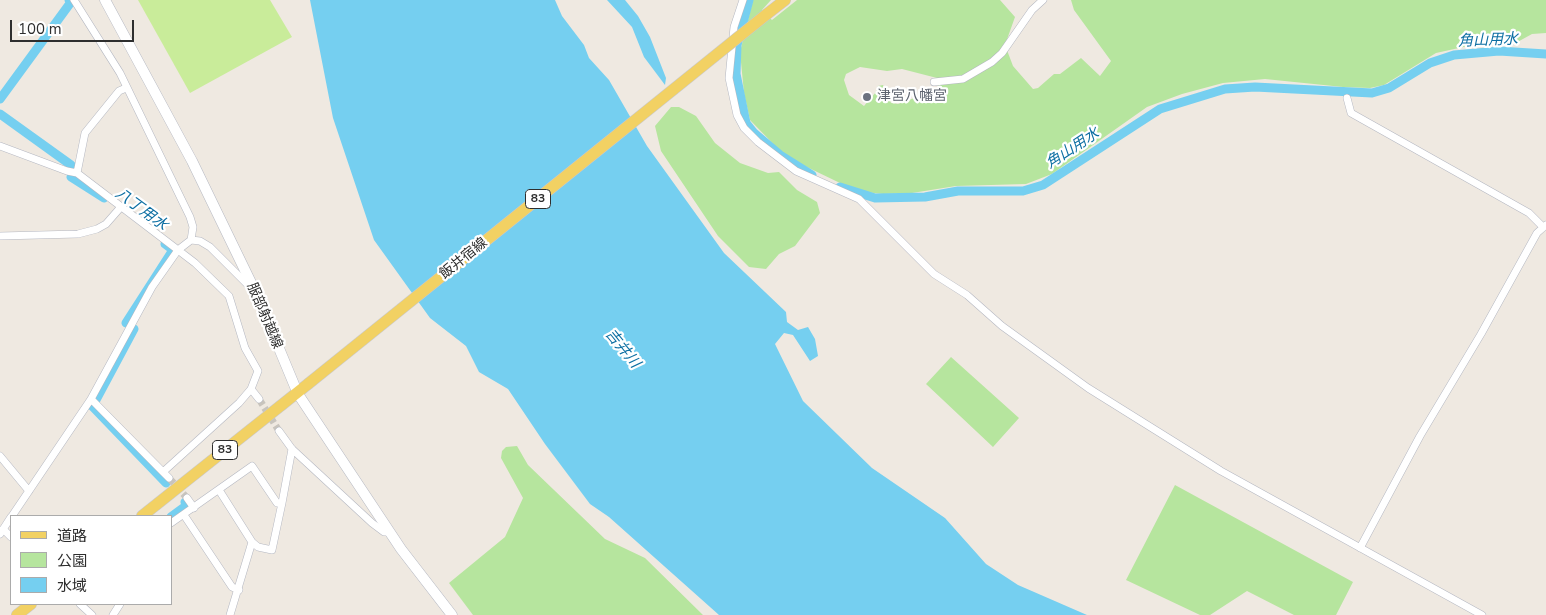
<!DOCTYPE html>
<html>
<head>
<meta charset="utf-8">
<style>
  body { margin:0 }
  #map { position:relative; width:1546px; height:615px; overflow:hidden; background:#efe9e1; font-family:"Nunito Sans","Noto Sans JP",sans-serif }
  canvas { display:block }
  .legend { position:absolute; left:10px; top:515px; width:162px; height:90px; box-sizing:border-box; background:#fff; border:1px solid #ababab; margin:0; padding:6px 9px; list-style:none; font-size:15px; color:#2e2e2e }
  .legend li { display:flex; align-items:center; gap:10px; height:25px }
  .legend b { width:25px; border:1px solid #ababab }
  .scale { position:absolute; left:10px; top:20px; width:124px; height:22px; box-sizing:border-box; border:2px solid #2e2e2e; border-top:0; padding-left:6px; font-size:15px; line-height:18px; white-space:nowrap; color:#2e2e2e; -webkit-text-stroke:4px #fff; paint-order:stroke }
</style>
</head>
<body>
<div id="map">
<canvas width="1546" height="615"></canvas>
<ul class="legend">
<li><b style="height:6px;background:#f2d163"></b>道路</li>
<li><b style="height:14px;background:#b6e59e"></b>公園</li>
<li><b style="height:14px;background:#75cff0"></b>水域</li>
</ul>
<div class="scale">100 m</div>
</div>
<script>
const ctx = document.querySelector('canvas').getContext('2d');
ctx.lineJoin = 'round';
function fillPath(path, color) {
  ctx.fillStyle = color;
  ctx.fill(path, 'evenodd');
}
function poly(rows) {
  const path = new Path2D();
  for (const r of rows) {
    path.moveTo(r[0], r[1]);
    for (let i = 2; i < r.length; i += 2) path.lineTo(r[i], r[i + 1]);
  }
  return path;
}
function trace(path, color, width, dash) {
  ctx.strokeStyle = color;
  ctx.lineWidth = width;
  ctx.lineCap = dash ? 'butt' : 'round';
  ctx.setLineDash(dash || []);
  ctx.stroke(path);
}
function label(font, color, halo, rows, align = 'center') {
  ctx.font = font + ' "Nunito Sans","Noto Sans JP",sans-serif';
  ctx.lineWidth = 4.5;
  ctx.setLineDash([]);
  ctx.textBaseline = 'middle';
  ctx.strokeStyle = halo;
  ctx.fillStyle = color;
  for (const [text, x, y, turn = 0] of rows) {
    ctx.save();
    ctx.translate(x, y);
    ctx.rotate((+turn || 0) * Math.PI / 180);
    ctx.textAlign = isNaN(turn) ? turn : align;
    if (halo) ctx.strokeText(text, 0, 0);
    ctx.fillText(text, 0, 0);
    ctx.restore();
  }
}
fillPath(poly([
  [753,0,771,0,762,10,772,20,797,0,1000,0,1015,17,1005,45,1013,66,1033,89,1038,88,1054,74,1060,74,1081,58,1100,76,1111,61,1074,10,1071,0,1546,0,1546,33,1532,34,1512,45,1468,46,1436,53,1384,85,1370,88,1343,87,1265,79,1223,83,1182,94,1147,107,1052,174,1026,184,956,186,912,193,883,194,865,192,840,183,786,157,750,120,744,93,740,52],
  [860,67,887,71,902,69,937,78,939,89,898,104,891,103,883,85,878,86,876,92,864,106,849,95,844,80,846,74],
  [671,107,679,107,696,116,715,143,740,163,768,173,779,172,797,190,817,202,820,213,795,246,779,254,766,269,749,267,718,236,661,151,655,126],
  [951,357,1019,418,993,447,926,384],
  [517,446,528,465,605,539,645,558,703,615,473,615,449,583,505,537,523,498,501,458,502,451,506,447],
  [1175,485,1353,582,1336,615,1294,615,1247,591,1210,615,1200,615,1126,580]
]), '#b6e59e');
fillPath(poly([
  [138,0,270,0,292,37,190,93]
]), '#c9ec9a');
fillPath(poly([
  [310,0,555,0,562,16,584,45,589,58,609,80,647,146,724,253,786,312,787,322,798,330,808,327,815,339,818,356,810,361,793,335,784,333,775,344,803,401,872,468,945,518,986,564,1018,585,1087,615,719,615,609,517,590,504,545,444,508,389,479,372,466,346,430,318,374,240,333,118],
  [607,0,625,0,638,16,650,37,666,78,665,85,644,57,632,27]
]), '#75cff0');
trace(poly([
  [749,0,737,45,736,74,746,123,754,133,780,155,812,175],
  [0,99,71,2,69,0],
  [0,114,71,165],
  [71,177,104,198],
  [840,187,875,198,925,197,958,191,1023,191,1043,185,1160,109,1225,89,1255,87,1372,93,1389,88,1430,63,1454,55,1499,51,1546,54],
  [126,323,173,250,165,244],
  [96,400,134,329],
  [92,406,166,483],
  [171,517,186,506,185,502]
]), '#75cff0', 9);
trace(poly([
  [259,399,279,431],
  [169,478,187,498]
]), '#c8c4bd', 7, [7, 3.5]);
const minor = poly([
  [74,0,120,73,190,217,193,227,191,240],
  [743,0,734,27,729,78,737,115,744,128,758,142,796,171,859,199,934,274,967,295,1002,326,1088,388,1221,471,1482,615],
  [934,82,963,79,992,62,1002,53,1032,10,1043,0],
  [1347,98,1351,113,1529,213,1543,227],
  [0,146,67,171,77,173,195,263,229,296,245,348,258,371,251,389,239,403,163,472,91,399],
  [77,173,85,133,119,91,126,88],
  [0,236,78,234,97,229,106,224,120,208],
  [251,389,259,399],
  [279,431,292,449,372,523,384,532,390,532],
  [0,456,29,491],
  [163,472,169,478],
  [219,490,252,542,258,547,272,550,282,503],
  [187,498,194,508],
  [184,515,232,587,239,590],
  [12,516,91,399,152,287,178,250,191,240,200,241,210,247,253,290],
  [171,523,252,466,277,503,282,503,292,449],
  [3,529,11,537],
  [0,534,11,517],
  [1360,548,1420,436,1481,334,1537,233,1546,225],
  [80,604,92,615],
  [113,615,120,604],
  [230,615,252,542]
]);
const secondary = poly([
  [105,0,192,161,256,293,298,394,401,549,452,615]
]);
const primary = poly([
  [767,14,785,0],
  [142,516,308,384],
  [17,615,31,604]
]);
trace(minor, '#b4b7c1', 8);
trace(secondary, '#b4b7c1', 11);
trace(primary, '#c9c9c9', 12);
trace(minor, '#fff', 7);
trace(secondary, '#fff', 10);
trace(primary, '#f2d163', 11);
const primaryBridge = poly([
  [308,384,767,14]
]);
trace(primaryBridge, '#c9c9c9', 12, []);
trace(primaryBridge, '#f2d163', 11);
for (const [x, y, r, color] of [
  [867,97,5,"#6b7280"]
]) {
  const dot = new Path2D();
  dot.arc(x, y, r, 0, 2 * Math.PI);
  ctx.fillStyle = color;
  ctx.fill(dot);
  trace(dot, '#fff', 2);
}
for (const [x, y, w] of [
  [538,199,25],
  [225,450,25]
]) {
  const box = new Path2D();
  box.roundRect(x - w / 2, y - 9.5, w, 19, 4);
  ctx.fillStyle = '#fff';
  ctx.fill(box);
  trace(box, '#2e2e2e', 1);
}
label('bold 12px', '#2e2e2e', null, [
  ["83",538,199],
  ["83",225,450]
]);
label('14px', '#5b616d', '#fff', [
  ["津宮八幡宮",877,97]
], 'left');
label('14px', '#2e2e2e', '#fff', [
  ["飯井宿線",464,259,-39],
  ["服部射越線",264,316,67]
]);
label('italic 15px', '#0d6fa3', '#fff', [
  ["角山用水",1488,41,-2],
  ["角山用水",1073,149,-33],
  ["八丁用水",141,210,36],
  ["吉井川",622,349,51]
]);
</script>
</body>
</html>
